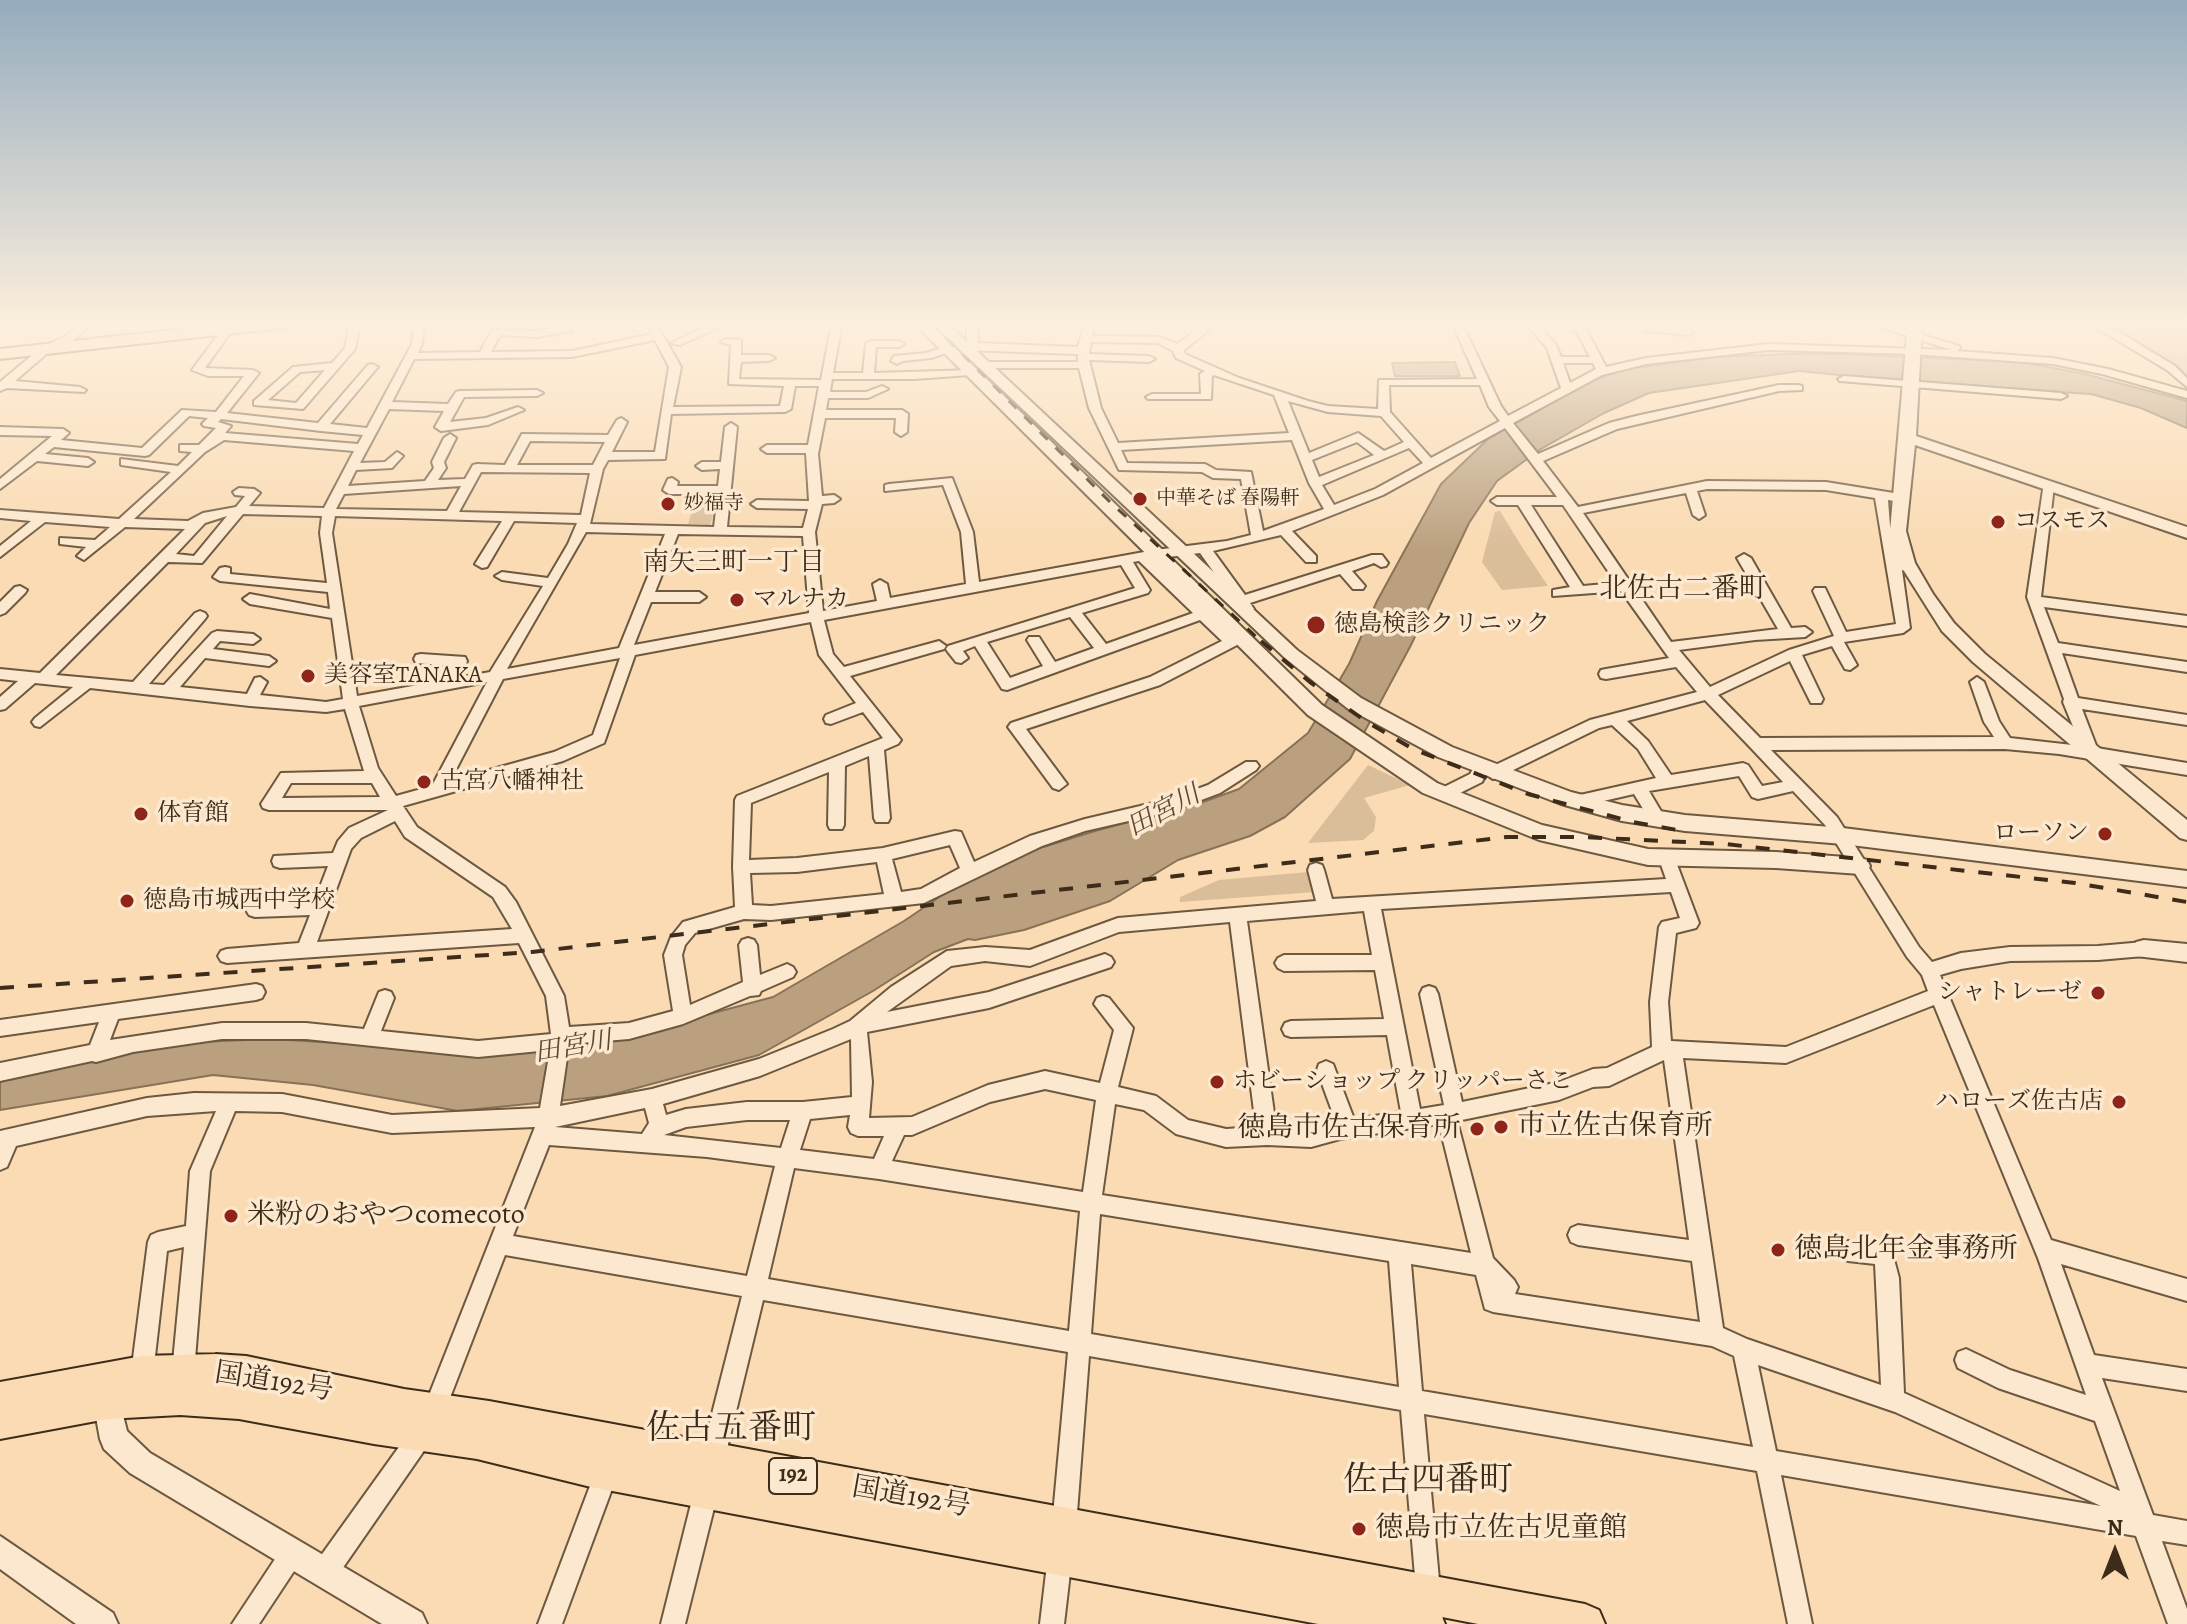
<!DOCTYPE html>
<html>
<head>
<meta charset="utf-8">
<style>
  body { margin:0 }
  #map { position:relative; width:2187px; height:1624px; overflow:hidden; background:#fadbb3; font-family:Alegreya,serif }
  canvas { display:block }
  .north { position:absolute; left:2075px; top:1512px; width:80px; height:80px; -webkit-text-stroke:6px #fce8ce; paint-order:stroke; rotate:0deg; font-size:22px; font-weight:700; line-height:32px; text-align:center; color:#3e2c1a }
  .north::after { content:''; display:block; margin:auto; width:28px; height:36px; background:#3e2c1a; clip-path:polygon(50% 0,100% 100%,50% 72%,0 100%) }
</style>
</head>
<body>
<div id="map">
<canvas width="2187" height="1624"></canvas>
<div class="north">N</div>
</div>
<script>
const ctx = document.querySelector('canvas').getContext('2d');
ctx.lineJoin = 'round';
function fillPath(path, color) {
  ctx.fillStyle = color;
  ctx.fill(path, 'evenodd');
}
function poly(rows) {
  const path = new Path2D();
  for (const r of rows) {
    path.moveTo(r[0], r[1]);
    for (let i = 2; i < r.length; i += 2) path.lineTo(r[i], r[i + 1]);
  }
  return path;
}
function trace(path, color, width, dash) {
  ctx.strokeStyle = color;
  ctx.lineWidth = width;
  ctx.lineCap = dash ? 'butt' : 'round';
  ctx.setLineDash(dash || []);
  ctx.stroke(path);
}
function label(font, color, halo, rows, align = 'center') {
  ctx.font = font + ' Alegreya,"Noto Serif JP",serif';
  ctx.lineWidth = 7;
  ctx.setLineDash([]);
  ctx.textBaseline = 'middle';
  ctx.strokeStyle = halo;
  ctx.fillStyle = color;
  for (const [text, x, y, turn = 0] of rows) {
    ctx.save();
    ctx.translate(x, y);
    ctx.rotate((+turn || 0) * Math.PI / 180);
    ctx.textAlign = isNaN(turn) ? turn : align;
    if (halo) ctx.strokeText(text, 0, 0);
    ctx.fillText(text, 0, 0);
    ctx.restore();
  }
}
fillPath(poly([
  [2113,323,2187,323,2187,380,2103,326],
  [686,493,720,494,710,525,688,524,696,497],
  [1500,511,1522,547,1548,586,1502,590,1482,562,1495,512],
  [1368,765,1410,785,1364,798,1376,817,1374,831,1363,840,1308,843],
  [1308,872,1315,892,1180,902,1180,897,1219,880]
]), '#dabd99');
const water = poly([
  [1787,354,1843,354,2022,362,2085,374,2187,401,2187,428,2141,408,2091,394,1930,384,1799,371,1649,393,1604,413,1541,449,1497,481,1469,523,1411,645,1350,759,1285,817,1250,836,1178,860,1110,901,1024,930,975,940,968,939,934,952,873,991,759,1055,607,1096,458,1111,313,1085,213,1075,0,1110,0,1079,171,1043,272,1039,386,1046,616,1039,773,997,904,921,988,864,1095,831,1203,802,1239,789,1308,733,1349,664,1377,601,1441,484,1488,439,1591,381,1627,369,1716,357,1787,354],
  [1455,362,1460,376,1395,376,1392,363,1455,362]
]);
fillPath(water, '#baa07f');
trace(water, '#887257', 2);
const minor = poly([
  [80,323,92,323,73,341,50,351,15,381,80,387,86,390,84,392,7,388,0,391,0,382,42,347,65,337,80,323],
  [350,323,360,323,355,349,303,409,254,405,254,401,293,367,332,363,345,348,350,323],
  [325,370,296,403,268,400,300,372,325,370],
  [414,323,424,323,422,344,418,353,480,352,492,330,537,331,567,326,571,327,571,331,537,337,500,335,491,352,572,351,652,334,646,323,656,323,681,367,673,407,780,406,784,386,729,384,731,345,721,342,726,339,741,340,741,355,769,355,775,358,769,361,741,362,739,379,821,380,832,323,842,323,833,373,863,373,866,344,871,341,899,341,904,344,899,347,876,347,874,373,974,370,974,374,970,375,914,379,832,379,830,392,866,392,882,386,888,389,868,398,828,398,826,410,902,410,908,414,907,432,901,436,895,432,896,418,825,418,818,454,822,496,834,495,840,499,834,503,822,504,815,532,823,611,877,601,873,584,880,580,887,584,890,598,966,584,961,532,943,485,885,491,885,485,889,484,952,478,973,532,979,582,1155,550,1227,541,1251,535,1241,479,1213,478,1202,472,1119,470,1089,408,1079,368,986,368,980,365,986,362,1078,362,1078,354,963,350,963,346,967,344,967,323,977,323,978,343,1078,347,1085,323,1095,323,1092,336,1160,337,1177,344,1206,323,1218,323,1184,350,1185,354,1239,378,1308,401,1328,406,1378,409,1379,380,1477,379,1452,323,1462,323,1501,406,1508,416,1561,388,1547,348,1525,323,1536,323,1556,345,1561,357,1590,357,1572,323,1629,323,1624,327,1585,327,1606,367,1646,358,1769,344,1952,350,1867,323,1884,323,1959,346,1960,348,1957,351,2053,358,2108,369,2187,391,2187,398,2102,374,2053,364,1913,354,1769,350,1646,364,1602,375,1513,423,1538,454,1609,423,1636,416,1779,385,1798,385,1802,386,1802,390,1779,391,1617,429,1543,461,1578,507,1707,481,1826,482,1906,495,1906,501,1902,502,1888,500,1890,526,1900,561,1915,565,1917,568,1910,572,1902,570,1910,628,1903,633,1844,642,1857,665,1850,670,1845,669,1832,646,1802,655,1823,699,1821,703,1811,703,1790,661,1718,695,1760,738,1994,737,1984,722,1970,682,1977,677,1984,682,1999,721,2010,738,2081,746,2063,702,2064,699,2027,597,2044,483,2052,483,2054,486,2041,597,2187,616,2187,626,2044,607,2058,643,2187,662,2187,672,2062,653,2078,698,2187,715,2187,725,2082,709,2097,748,2187,763,2187,775,2059,754,2005,749,1771,750,1837,817,1919,947,1932,962,1961,953,2010,947,2098,946,2144,942,2150,944,2153,949,2150,954,2144,956,2098,960,2010,961,1961,969,1940,975,2051,1240,2187,1279,2187,1301,2061,1264,2094,1355,2187,1369,2187,1391,2102,1378,2153,1515,2187,1521,2187,1545,2162,1541,2187,1609,2187,1624,2168,1624,2136,1536,1781,1475,1812,1624,1788,1624,1757,1471,1424,1414,1443,1624,1419,1624,1401,1410,1089,1356,1076,1526,1072,1534,1064,1538,1056,1534,1052,1526,1068,1352,763,1300,724,1461,720,1469,712,1473,704,1469,700,1461,742,1296,505,1255,441,1421,433,1424,425,1421,422,1413,535,1127,392,1133,282,1112,235,1111,210,1171,194,1372,191,1380,183,1383,175,1380,172,1372,184,1247,167,1251,153,1374,150,1382,142,1385,134,1382,131,1374,148,1242,151,1235,158,1232,186,1226,190,1171,216,1111,147,1116,16,1146,7,1167,0,1170,0,1131,147,1098,194,1093,282,1094,392,1115,540,1108,550,1050,478,1057,306,1039,222,1039,133,1052,96,1062,92,1061,0,1081,0,1063,90,1045,99,1022,0,1036,0,1020,256,984,262,986,265,992,262,998,256,1000,118,1019,110,1040,222,1023,306,1023,364,1029,379,992,385,990,391,992,394,998,381,1031,478,1041,551,1034,546,996,519,943,227,963,221,961,218,956,221,951,227,949,299,943,310,915,255,917,249,915,246,910,249,905,255,903,315,900,328,866,280,868,274,866,272,861,274,856,333,853,338,841,349,828,388,810,269,810,263,808,261,804,281,773,364,771,345,709,326,712,250,706,90,688,40,727,35,726,32,722,35,718,73,687,35,683,5,709,0,710,0,697,18,681,0,679,0,669,40,673,185,529,125,527,84,560,77,556,86,547,60,544,60,538,95,540,110,527,45,522,0,557,0,546,31,521,0,518,0,510,119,519,171,472,121,465,121,459,178,466,192,452,180,451,180,445,199,445,216,428,204,426,202,424,208,418,189,416,149,455,145,456,54,447,45,454,88,458,94,462,88,466,37,461,0,489,0,479,52,436,0,435,0,427,63,429,69,433,61,440,142,448,182,410,216,412,244,376,208,376,192,370,224,327,228,326,233,329,205,368,253,370,259,373,227,413,318,423,368,365,372,364,378,367,376,369,330,424,367,428,412,344,414,323],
  [655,340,669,367,655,452,612,452,627,422,621,418,617,420,608,435,522,434,505,465,477,464,473,465,465,479,438,480,446,468,444,462,456,438,450,434,444,438,432,462,434,468,425,481,348,486,356,470,392,468,403,456,397,452,385,462,360,463,389,409,444,411,435,427,441,431,488,425,524,410,518,407,486,418,450,422,464,397,537,396,543,393,537,390,460,391,456,392,448,404,392,402,414,359,572,357,655,340],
  [1091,342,1158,343,1173,351,1176,358,1205,371,1200,374,1201,394,1152,394,1146,397,1148,399,1211,399,1212,376,1214,375,1274,395,1289,433,1118,443,1101,408,1089,360,1149,362,1155,359,1149,356,1089,354,1091,342],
  [1563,363,1593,363,1596,369,1570,383,1563,363],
  [1389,385,1480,385,1489,407,1500,421,1431,458,1390,412,1389,385],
  [795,386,819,386,808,445,767,445,761,449,767,453,806,453,809,501,757,500,751,504,757,508,808,509,803,528,727,527,737,427,731,423,725,427,721,462,702,462,696,466,702,470,720,469,718,486,677,486,678,482,672,478,668,479,663,490,669,494,718,494,714,527,590,524,603,469,608,460,665,459,671,414,785,412,791,409,795,386],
  [1288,401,1328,412,1381,416,1404,442,1384,451,1358,433,1309,453,1288,401],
  [221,419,321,431,363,435,358,444,225,433,231,426,218,422,221,419],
  [1505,428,1557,497,1497,497,1491,501,1497,505,1518,505,1570,587,1553,590,1553,596,1621,591,1669,658,1606,669,1601,670,1599,674,1601,678,1606,679,1676,667,1697,692,1590,720,1489,768,1487,763,1477,763,1470,774,1438,790,1436,794,1438,798,1450,798,1482,782,1486,774,1493,779,1499,777,1599,728,1612,725,1638,749,1656,778,1571,797,1569,801,1571,805,1577,807,1634,794,1651,822,1657,824,1663,822,1665,818,1649,791,1739,776,1752,797,1758,799,1793,791,1825,825,1907,957,1922,975,1928,991,1786,1047,1671,1041,1668,1002,1676,933,1696,928,1699,923,1673,854,1667,852,1661,854,1659,859,1666,879,1332,899,1324,870,1322,865,1316,863,1310,865,1308,870,1316,901,1118,918,1030,950,985,947,947,951,891,987,850,1021,833,1029,759,1059,652,1089,560,1106,569,1044,629,1039,683,1024,750,996,759,995,761,991,793,977,796,972,793,967,787,964,760,975,757,945,754,940,748,938,742,940,739,945,743,982,690,1005,682,955,685,945,695,933,744,919,771,920,924,903,1042,846,1085,831,1172,811,1220,793,1256,770,1259,766,1256,762,1246,762,1208,785,1170,799,1085,819,1030,836,974,862,961,832,955,831,883,848,797,858,749,860,751,803,829,772,828,825,830,829,842,829,844,825,845,766,869,756,874,818,876,822,888,822,890,818,884,750,898,744,901,740,850,676,944,649,946,646,939,641,844,667,833,654,824,620,1121,565,1135,588,948,646,946,649,948,652,956,662,961,663,968,658,963,651,975,646,1002,689,1007,690,1200,620,1222,641,1150,677,1011,723,1008,727,1011,731,1053,788,1059,790,1067,784,1026,729,1160,685,1237,645,1246,638,1239,633,1233,635,1213,615,1218,611,1216,608,1205,608,1153,559,1200,553,1242,612,1247,614,1254,609,1250,603,1340,574,1353,589,1363,589,1365,586,1352,571,1374,563,1381,567,1386,566,1388,563,1382,555,1372,555,1245,595,1213,551,1281,535,1306,562,1316,562,1316,556,1292,531,1383,495,1505,428],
  [224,440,354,451,324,508,249,506,260,493,254,489,239,488,233,492,235,495,245,496,236,507,203,513,188,521,134,519,205,452,224,440],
  [1292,440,1309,483,1324,509,1263,531,1251,472,1216,470,1205,464,1127,463,1121,450,1292,440],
  [530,441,605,442,593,465,517,465,530,441],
  [1357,442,1374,455,1319,477,1312,460,1357,442],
  [1409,448,1423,463,1375,489,1334,505,1322,485,1409,448],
  [481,472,590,473,581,515,459,512,481,472],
  [461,486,447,511,336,509,344,494,461,486],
  [1707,489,1826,490,1875,498,1896,624,1846,632,1825,588,1815,588,1813,591,1834,636,1789,650,1710,687,1679,650,1755,640,1805,637,1812,632,1805,627,1791,628,1751,558,1744,554,1737,558,1778,629,1671,642,1583,513,1686,493,1693,515,1699,519,1705,515,1697,491,1707,489],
  [1531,505,1563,505,1616,583,1583,586,1531,505],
  [243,514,322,516,320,533,327,583,230,574,230,568,225,567,220,568,213,577,220,581,328,592,330,609,250,594,243,599,250,604,332,618,343,699,326,702,260,695,267,682,260,677,255,678,247,694,180,687,205,658,269,666,276,661,269,656,213,649,220,641,253,644,260,639,253,634,217,631,212,633,164,685,149,684,205,619,207,616,205,613,200,611,195,613,133,682,56,675,168,562,202,563,243,514],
  [227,516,194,556,176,554,205,523,227,516],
  [335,516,502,521,475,564,482,568,487,567,514,521,577,523,568,544,548,578,502,572,495,576,502,580,543,586,490,672,462,677,467,661,465,657,421,654,416,655,414,659,416,663,451,666,446,680,357,696,332,533,335,516],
  [586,532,665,534,619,648,507,669,586,532],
  [678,534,803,536,809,613,634,645,651,602,699,602,706,597,699,592,655,592,678,534],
  [1139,561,1193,613,1106,644,1082,613,1148,593,1150,590,1133,562,1139,561],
  [1070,617,1094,648,1055,662,1039,637,1029,637,1027,640,1043,666,1010,678,987,642,1070,617],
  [811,622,819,655,856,703,826,715,824,719,826,723,831,724,863,712,883,738,737,796,735,800,733,867,735,907,683,922,671,937,664,955,673,1011,629,1023,569,1027,564,996,516,902,505,887,417,827,403,806,563,761,604,743,635,655,811,622],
  [620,658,593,735,554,752,450,781,503,679,620,658],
  [487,682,432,786,396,796,378,768,359,706,487,682],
  [1705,700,1751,748,1783,782,1762,786,1748,765,1743,763,1671,775,1648,741,1627,721,1705,700],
  [291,783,372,783,380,797,282,798,291,783],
  [395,821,405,837,493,897,512,929,317,942,351,849,361,838,395,821],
  [950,845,960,868,921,889,901,892,892,859,950,845],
  [877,862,884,894,771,906,752,905,750,873,797,872,877,862],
  [1671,892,1680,918,1662,922,1659,927,1650,1002,1652,1047,1607,1068,1593,1069,1559,1082,1462,1102,1438,994,1435,988,1429,986,1423,988,1420,994,1444,1105,1420,1109,1381,909,1671,892],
  [1364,911,1372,955,1284,955,1278,958,1275,963,1278,968,1284,971,1375,970,1384,1019,1291,1021,1285,1023,1282,1029,1285,1035,1291,1037,1387,1035,1401,1112,1354,1119,1333,1064,1326,1061,1319,1064,1317,1070,1336,1122,1311,1129,1276,1127,1247,921,1364,911],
  [1230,922,1256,1127,1226,1129,1188,1120,1156,1096,1118,1087,1133,1028,1109,998,1103,996,1097,998,1094,1004,1114,1030,1100,1083,1045,1071,988,1085,912,1117,869,1118,872,1082,867,1032,989,1008,1111,967,1114,962,1111,957,1105,954,989,992,887,1012,951,966,985,961,1030,966,1119,932,1230,922],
  [1934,1005,2038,1258,2086,1395,2010,1370,1966,1349,1958,1352,1955,1360,1958,1368,1998,1388,2095,1421,2120,1491,1904,1393,1899,1278,1891,1248,1884,1245,1848,1241,1841,1244,1838,1251,1841,1258,1848,1261,1875,1264,1881,1385,1747,1339,1723,1328,1683,1058,1786,1063,1934,1005],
  [851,1039,852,1097,803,1102,747,1102,686,1109,666,1115,663,1104,760,1076,851,1039],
  [1664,1060,1689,1240,1578,1225,1571,1228,1568,1235,1571,1242,1578,1245,1692,1261,1700,1322,1515,1294,1518,1287,1514,1280,1493,1258,1457,1121,1559,1100,1593,1087,1609,1086,1664,1060],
  [1045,1089,1096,1100,1083,1192,892,1161,904,1135,912,1135,990,1102,1045,1089],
  [1115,1104,1144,1110,1176,1134,1226,1147,1267,1145,1311,1147,1340,1139,1439,1124,1471,1253,1102,1195,1115,1104],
  [645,1108,649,1123,642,1134,555,1127,645,1108],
  [850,1115,848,1127,851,1133,858,1136,884,1136,874,1159,800,1150,810,1119,850,1115],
  [747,1120,790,1120,781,1148,664,1135,686,1127,747,1120],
  [549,1145,707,1157,775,1166,747,1276,513,1236,549,1145],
  [794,1168,879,1179,1080,1211,1069,1331,768,1279,794,1168],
  [1100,1214,1389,1261,1399,1387,1091,1334,1100,1214],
  [1411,1264,1476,1275,1485,1309,1493,1312,1712,1346,1734,1356,1753,1447,1422,1391,1411,1264],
  [1758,1365,1895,1412,2101,1506,1776,1451,1758,1365],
  [713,323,728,323,680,345,671,343,713,323],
  [996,323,1010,323,1010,324,1005,327,996,323],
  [2104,323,2175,366,2187,378,2187,387,2167,370,2090,324,2104,323],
  [1651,326,1689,329,1694,332,1689,335,1647,331,1647,327,1651,326],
  [948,346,952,347,952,351,931,358,903,361,897,364,891,361,894,356,926,353,948,346],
  [1844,376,2061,393,2067,396,2061,399,1840,381,1838,379,1844,376],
  [20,586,27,590,25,593,5,613,0,615,0,602,15,587,20,586],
  [422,1423,430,1426,433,1434,430,1442,333,1582,324,1585,315,1582,312,1573,315,1564,414,1426,422,1423],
  [607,1458,615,1462,619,1470,562,1624,538,1624,599,1462,607,1458],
  [707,1476,715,1480,719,1488,685,1624,661,1624,695,1488,699,1480,707,1476],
  [292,1544,301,1547,304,1556,259,1624,232,1624,283,1547,292,1544],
  [1060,1544,1069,1547,1072,1556,1064,1624,1040,1624,1048,1556,1051,1547,1060,1544]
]);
const tertiary = poly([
  [914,323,929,323,1322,705,1437,783,1542,825,1648,849,1776,852,1860,858,1867,860,1870,866,1867,872,1860,874,1776,868,1648,865,1539,840,1423,793,1308,715,914,323],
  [932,323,947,323,1297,650,1361,698,1452,747,1571,792,1622,805,1685,815,1843,828,2187,871,2187,887,1843,844,1685,831,1622,821,1561,804,1438,757,1347,708,1285,658,932,323],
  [1908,323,1922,323,1916,436,2187,527,2187,538,1915,445,1906,531,1915,563,1933,594,1954,623,1985,654,2187,820,2187,840,2180,838,1973,662,1942,631,1899,563,1890,531,1908,323],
  [2144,940,2187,944,2187,962,2136,956,2133,949,2136,942,2144,940],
  [107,1387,117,1391,127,1431,150,1453,422,1613,427,1624,382,1624,130,1473,104,1449,100,1439,93,1401,97,1391,107,1387],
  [0,1536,113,1613,118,1624,76,1624,0,1569,0,1536]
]);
const primary = poly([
  [237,323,291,323,283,328,0,359,0,349,237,323]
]);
const trunk = poly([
  [216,1354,246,1356,404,1389,489,1401,1585,1604,1599,1610,1605,1624,1478,1624,1442,1617,1445,1624,1318,1624,591,1487,477,1459,374,1444,239,1419,180,1415,107,1419,0,1439,0,1382,142,1356,216,1354]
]);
trace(minor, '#6d5840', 4);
trace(tertiary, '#6d5840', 4);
trace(primary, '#3e2c1a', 4);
trace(trunk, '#3e2c1a', 4);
fillPath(minor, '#fce8ce');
fillPath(tertiary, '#fce8ce');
fillPath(primary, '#fadbb3');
fillPath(trunk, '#fadbb3');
trace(poly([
  [931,323,1108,500,1263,643]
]), '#3e2c1a', 3, [11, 11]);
trace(poly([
  [1261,641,1310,682,1367,722,1413,749,1528,794,1633,822,1683,831],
  [0,988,532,952,1507,837,1583,837,1725,844,2075,883,2187,902]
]), '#3e2c1a', 4, [14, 14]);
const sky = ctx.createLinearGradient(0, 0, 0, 551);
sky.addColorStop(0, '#95acbe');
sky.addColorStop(0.59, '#fdefdd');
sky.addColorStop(1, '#fdefdd00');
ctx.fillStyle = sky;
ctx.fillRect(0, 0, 2187, 551);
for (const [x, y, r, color] of [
  [1140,499,8,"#8f2418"],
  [668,504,8,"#8f2418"],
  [1998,522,8,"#8f2418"],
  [737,600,8,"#8f2418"],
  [1316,625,10,"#8f2418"],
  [308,676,8,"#8f2418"],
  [424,782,8,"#8f2418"],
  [141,814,8,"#8f2418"],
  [2105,834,8,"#8f2418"],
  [127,901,8,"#8f2418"],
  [2098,993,8,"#8f2418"],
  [1217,1082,8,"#8f2418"],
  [2119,1102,8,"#8f2418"],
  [1501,1127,8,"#8f2418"],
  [1477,1129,8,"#8f2418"],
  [231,1216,8,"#8f2418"],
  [1778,1250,8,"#8f2418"],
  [1359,1529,8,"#8f2418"]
]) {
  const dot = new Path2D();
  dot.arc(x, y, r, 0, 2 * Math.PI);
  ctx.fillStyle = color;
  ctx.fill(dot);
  trace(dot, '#fce8ce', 3);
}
label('20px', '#3e2c1a', '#fce8ce', [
  ["中華そば 春陽軒",1156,499],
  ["妙福寺",684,504]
], 'left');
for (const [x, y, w] of [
  [793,1476,48]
]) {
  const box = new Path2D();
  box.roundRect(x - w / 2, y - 18, w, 36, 6);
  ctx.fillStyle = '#fce8ce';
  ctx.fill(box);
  trace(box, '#3e2c1a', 2);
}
label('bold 22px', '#3e2c1a', null, [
  ["192",793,1476]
]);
label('24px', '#3e2c1a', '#fce8ce', [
  ["コスモス",2014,522],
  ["マルナカ",753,600],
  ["徳島検診クリニック",1334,625],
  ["美容室TANAKA",324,676],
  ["古宮八幡神社",440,782],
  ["体育館",157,814],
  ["ローソン",2089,834,"right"],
  ["徳島市城西中学校",143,901],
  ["シャトレーゼ",2082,993,"right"],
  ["ホビーショップ クリッパーさこ",1233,1082],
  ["ハローズ佐古店",2103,1102,"right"]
], 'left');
label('26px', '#3e2c1a', '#fce8ce', [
  ["南矢三町一丁目",734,564]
]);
label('italic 26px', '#5d4933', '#fce8ce', [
  ["田宮川",1164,812,-28],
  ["田宮川",573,1048,-10]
]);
label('28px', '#3e2c1a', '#fce8ce', [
  ["北佐古二番町",1683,590]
]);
label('28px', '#3e2c1a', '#fce8ce', [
  ["市立佐古保育所",1517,1127],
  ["徳島市佐古保育所",1461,1129,"right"],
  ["米粉のおやつcomecoto",247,1216],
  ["徳島北年金事務所",1794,1250],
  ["徳島市立佐古児童館",1375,1529]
], 'left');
label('28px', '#3e2c1a', '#fce8ce', [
  ["国道192号",274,1383,9],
  ["国道192号",911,1498,10]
]);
label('34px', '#3e2c1a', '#fce8ce', [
  ["佐古五番町",731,1430],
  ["佐古四番町",1428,1482]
]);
</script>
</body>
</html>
